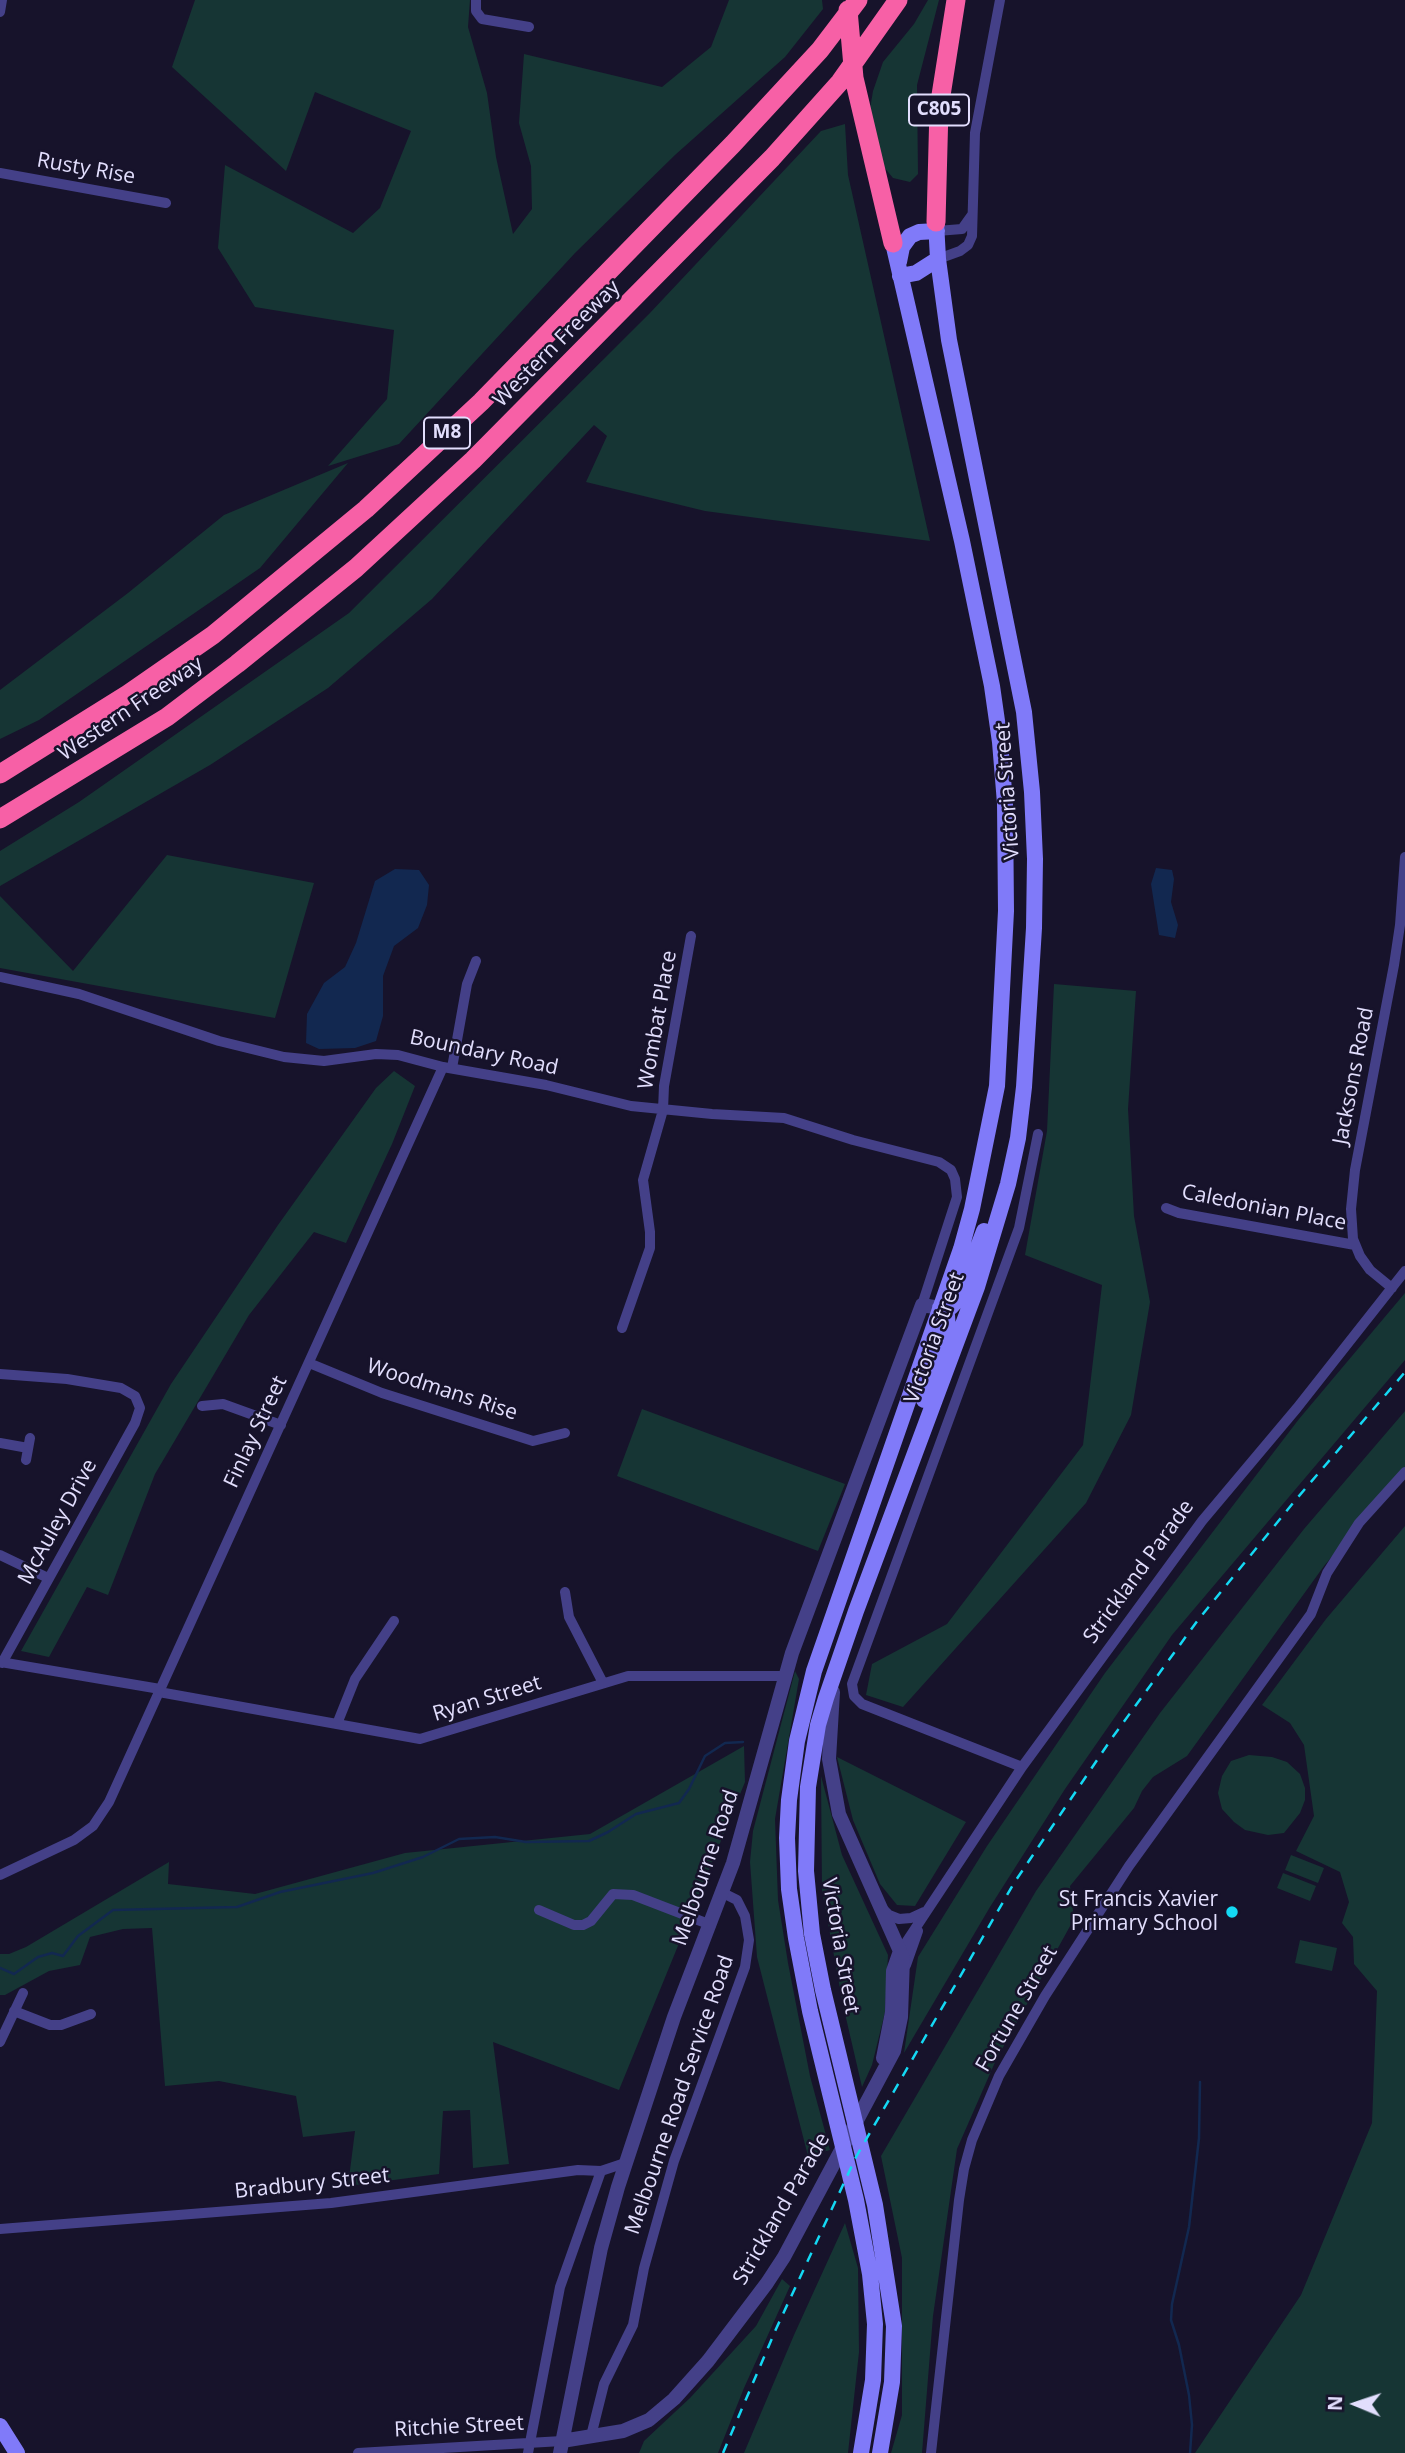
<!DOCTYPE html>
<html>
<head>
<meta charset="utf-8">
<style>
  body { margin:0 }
  #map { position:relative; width:1405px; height:2453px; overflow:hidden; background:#17132b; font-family:"Open Sans",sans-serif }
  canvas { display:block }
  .north { position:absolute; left:1321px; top:2369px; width:70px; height:70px; -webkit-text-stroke:5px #17132b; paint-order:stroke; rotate:272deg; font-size:19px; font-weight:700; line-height:28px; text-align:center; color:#e2defd }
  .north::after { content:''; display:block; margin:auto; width:24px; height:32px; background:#e2defd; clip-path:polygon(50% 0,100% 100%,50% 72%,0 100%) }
</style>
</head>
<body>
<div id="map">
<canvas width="1405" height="2453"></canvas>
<div class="north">N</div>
</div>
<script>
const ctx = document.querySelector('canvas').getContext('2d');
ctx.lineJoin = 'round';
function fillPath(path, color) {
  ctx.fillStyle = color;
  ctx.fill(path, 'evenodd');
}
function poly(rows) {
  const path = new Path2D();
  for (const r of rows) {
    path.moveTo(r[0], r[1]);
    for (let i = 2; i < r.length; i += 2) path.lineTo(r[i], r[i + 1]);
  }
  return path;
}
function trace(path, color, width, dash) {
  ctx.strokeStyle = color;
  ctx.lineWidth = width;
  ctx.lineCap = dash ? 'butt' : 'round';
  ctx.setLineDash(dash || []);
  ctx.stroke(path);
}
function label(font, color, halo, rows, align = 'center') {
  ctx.font = font + ' "Open Sans",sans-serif';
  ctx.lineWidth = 5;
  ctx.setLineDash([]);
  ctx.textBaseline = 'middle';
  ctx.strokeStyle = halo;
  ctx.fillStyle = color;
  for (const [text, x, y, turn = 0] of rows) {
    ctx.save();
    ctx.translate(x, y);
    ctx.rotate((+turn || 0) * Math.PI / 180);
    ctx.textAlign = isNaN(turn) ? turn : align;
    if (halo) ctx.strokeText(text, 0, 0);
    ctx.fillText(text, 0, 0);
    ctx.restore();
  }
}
fillPath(poly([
  [195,0,470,0,468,27,487,93,496,157,513,234,532,209,531,166,519,123,524,54,662,87,711,47,729,0,822,0,823,9,785,57,675,155,575,253,399,444,328,466,387,399,394,330,255,307,218,248,225,165,353,233,380,208,411,131,315,92,286,171,172,67],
  [928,0,939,0,917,85,918,174,910,182,893,178,879,161,869,115,873,91,883,62,914,24],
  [845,124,848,175,930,541,705,511,586,482,607,436,594,425,432,599,328,688,210,765,0,886,0,851,79,802,349,613,649,314,821,131],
  [348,463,260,568,39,720,0,739,0,690,128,593,224,515],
  [167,855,314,883,275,1018,0,968,0,896,73,971],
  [1054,984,1136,991,1128,1109,1134,1216,1150,1302,1131,1415,1086,1503,903,1707,866,1695,872,1664,947,1624,1083,1445,1102,1285,1025,1255,1047,1131],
  [394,1071,415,1086,392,1144,346,1243,314,1232,249,1315,155,1474,108,1595,87,1587,49,1657,21,1651,171,1384,278,1225,376,1088],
  [1405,1293,1405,1360,1172,1635,1065,1789,990,1907,904,2053,918,1957,987,1846,1105,1673,1299,1419],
  [642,1409,845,1484,818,1551,617,1476],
  [1405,1411,1405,1468,1324,1566,1187,1756,1153,1777,1142,1791,1134,1808,1070,1886,1074,1919,996,2060,957,2149,933,2316,922,2453,891,2453,902,2415,902,2258,881,2156,1036,1891,1160,1713,1304,1529],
  [1405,1526,1405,2453,1195,2453,1301,2295,1372,2123,1377,1991,1354,1964,1353,1937,1342,1923,1349,1902,1340,1872,1296,1851,1314,1816,1304,1745,1290,1723,1262,1705,1326,1619],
  [795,1671,799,1679,775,1819,778,1900,788,1963,810,2076,830,2150,808,2156,757,1957,750,1862,753,1831],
  [744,1746,745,1782,619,2090,493,2042,509,2164,473,2168,470,2110,443,2111,439,2174,348,2186,355,2131,303,2137,296,2096,219,2081,165,2086,152,1928,123,1929,90,1937,80,1965,49,1971,5,1995,0,1995,0,1954,9,1954,26,1947,169,1862,168,1884,255,1894,405,1853,590,1834],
  [1249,1755,1272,1757,1287,1762,1300,1774,1305,1788,1305,1800,1300,1813,1284,1833,1268,1835,1245,1830,1234,1822,1222,1809,1218,1793,1222,1776,1231,1761],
  [837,1757,966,1822,915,1906,897,1905,880,1884,853,1820],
  [821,1776,842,1855,888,1955,885,2012,872,2065,862,2087,843,2005,822,1890],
  [1291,1855,1324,1868,1318,1883,1285,1870],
  [1283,1873,1316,1886,1310,1901,1277,1888],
  [1300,1940,1337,1948,1332,1971,1295,1963],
  [845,2223,858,2268,859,2352,848,2453,744,2453,794,2335],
  [782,2279,790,2286,744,2388,718,2453,639,2453,644,2441,690,2398,756,2326]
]), '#163534');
fillPath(poly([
  [1156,868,1172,870,1174,879,1171,902,1178,925,1175,938,1159,935,1151,884],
  [395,869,419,870,429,885,427,905,418,928,394,946,383,976,383,1016,376,1041,355,1048,319,1049,306,1043,307,1014,324,983,345,967,356,943,375,881]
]), '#122850');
trace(poly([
  [0,1968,14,1974,38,1957,52,1953,63,1956,78,1936,113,1910,237,1907,280,1892,373,1873,423,1857,459,1839,495,1837,526,1842,589,1841,608,1832,636,1814,679,1803,689,1789,705,1756,725,1743,743,1742],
  [1190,2453,1192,2425,1189,2395,1179,2345,1171,2320,1172,2304,1189,2227,1199,2138,1200,2082]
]), '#122850', 2.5);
trace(poly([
  [476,0,476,11,482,19,529,27],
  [0,12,2,0],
  [0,173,166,203],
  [937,231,962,229,972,215],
  [938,259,960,251,968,245,972,236,975,133,1000,0],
  [0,977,79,994,219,1041,284,1057,324,1061,376,1054,398,1055,443,1067,546,1085,631,1106,712,1114,784,1118,853,1140,939,1162,951,1170,955,1179,957,1197,922,1305],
  [452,1068,467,984,476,961],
  [1166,1208,1179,1213,1355,1245],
  [1392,1288,1370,1270,1360,1256,1353,1239,1351,1209,1355,1170,1394,965,1400,925,1405,857],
  [622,1328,650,1248,650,1232,643,1180,663,1110,664,1086,691,936],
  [309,1363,382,1393,533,1441,565,1433],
  [0,1374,67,1379,121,1388,135,1396,140,1408,135,1423,2,1663],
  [202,1406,223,1404,281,1425],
  [0,1443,28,1448],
  [26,1460,30,1438],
  [0,1555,48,1578],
  [565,1592,569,1617,603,1683],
  [0,1662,160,1689],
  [159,1692,420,1739,628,1676,785,1676],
  [337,1724,355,1679,394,1621],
  [1022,1767,862,1704,854,1696,852,1684,1019,1228,1038,1134],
  [0,1875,74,1840,93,1826,109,1802,443,1067],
  [882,1908,889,1915,899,1919,911,1918,924,1912],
  [539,1910,574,1925,583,1925,591,1921,613,1894,633,1895,711,1925],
  [901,1950,1022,1767,1202,1521,1297,1408,1405,1271],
  [906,1965,918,1931],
  [14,2011,50,2025,61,2025,91,2014],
  [0,2042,23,1993],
  [0,2229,331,2203,578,2170,601,2171,625,2163],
  [591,2436,604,2384,633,2325,644,2268,674,2161,745,1967,749,1940,745,1916,737,1900,723,1893],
  [358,2453,562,2441],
  [528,2453,560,2287,601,2171],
  [931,2453,959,2200,964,2169,972,2140,999,2076,1045,1996,1129,1866,1311,1614,1327,1573,1359,1523,1405,1472]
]), '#444088', 10);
trace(poly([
  [883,2058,892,2012,893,1971,900,1951],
  [562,2441,623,2431,649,2420,674,2399,708,2361,767,2283,784,2257,894,2051,901,2017,903,1958,839,1814,829,1759,833,1692],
  [560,2453,601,2248,618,2187,674,2017,733,1863,792,1653,922,1305,940,1308]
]), '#444088', 14);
trace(poly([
  [899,262,902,247,910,236,919,232,937,231],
  [900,276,916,273,938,259],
  [940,1308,951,1307,958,1299,984,1231],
  [924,1400,948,1330,947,1315,940,1308],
  [0,2426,17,2453],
  [861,2453,873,2380,875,2324,870,2274,856,2200,810,2011,796,1938,789,1889,787,1838,789,1800,797,1741,814,1671,961,1249,972,1209,997,1086,1006,911,1005,803,1000,742,992,686,962,541,893,243],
  [880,2453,892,2382,894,2326,875,2205,823,1990,812,1934,806,1871,808,1787,818,1725,826,1698,856,1611,977,1287,1008,1184,1018,1138,1024,1087,1034,928,1035,859,1032,792,1024,712,949,340,938,259,936,222]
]), '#807af9', 16);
trace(poly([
  [848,10,854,78,893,243],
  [936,222,939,108,956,0],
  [0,774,128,694,213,635,366,509,481,402,733,144,820,50,858,0],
  [0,819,167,717,237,664,356,568,473,460,772,158,840,82,898,0]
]), '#f760a6', 19);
trace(poly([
  [723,2453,776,2329,856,2157,1014,1883,1112,1738,1198,1620,1293,1503,1405,1372]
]), '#14d9f4', 2.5, [10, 9]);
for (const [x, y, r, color] of [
  [1232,1912,7,"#14d9f4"]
]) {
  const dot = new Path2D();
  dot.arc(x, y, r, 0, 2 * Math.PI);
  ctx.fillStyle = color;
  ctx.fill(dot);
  trace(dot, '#17132b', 2.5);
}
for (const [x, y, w] of [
  [939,110,60],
  [447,433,46]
]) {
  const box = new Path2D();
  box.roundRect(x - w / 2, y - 15.5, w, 31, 5);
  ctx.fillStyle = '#17132b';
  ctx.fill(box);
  trace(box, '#e2defd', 2);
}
label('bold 19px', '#e2defd', null, [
  ["C805",939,110],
  ["M8",447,433]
]);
label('21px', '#e2defd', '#17132b', [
  ["Rusty Rise",86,169,10],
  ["Western Freeway",557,344,-45],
  ["Western Freeway",131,709,-34],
  ["Victoria Street",1008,791,-94],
  ["Wombat Place",658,1020,-80],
  ["Boundary Road",484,1053,12],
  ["Jacksons Road",1354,1076,-79],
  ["Caledonian Place",1264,1208,11],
  ["Victoria Street",935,1338,-70],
  ["Woodmans Rise",442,1390,18],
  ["Finlay Street",256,1432,-65],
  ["McAuley Drive",58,1522,-61],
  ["Strickland Parade",1139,1572,-54],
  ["Ryan Street",487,1699,-17],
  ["Melbourne Road",706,1868,-71],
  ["Victoria Street",840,1946,80],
  ["Fortune Street",1017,2009,-60],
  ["Melbourne Road Service Road",680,2095,-71],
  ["Bradbury Street",312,2184,-6],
  ["Strickland Parade",782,2209,-60],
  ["Ritchie Street",459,2427,-3]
]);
label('21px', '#e2defd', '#17132b', [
  ["St Francis Xavier",1218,1900],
  ["Primary School",1218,1924]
], 'right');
</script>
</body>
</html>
